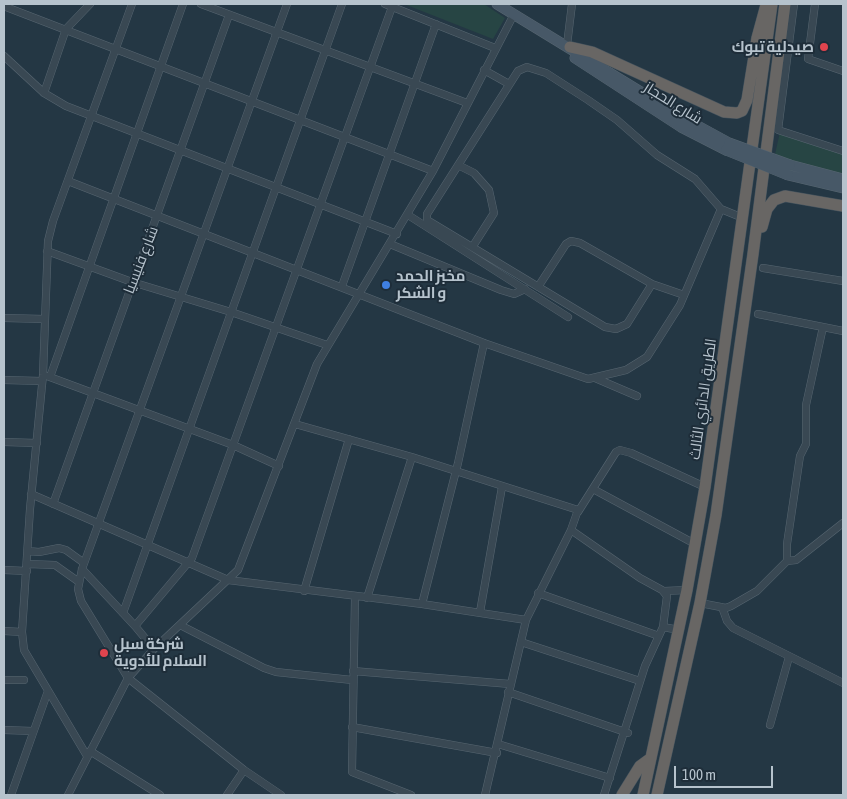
<!DOCTYPE html>
<html>
<head>
<meta charset="utf-8">
<style>
  body { margin:0 }
  #map { position:relative; width:847px; height:799px; overflow:hidden; background:#243744; font-family:"Asap Condensed",sans-serif }
  canvas { display:block }
  .frame { position:absolute; inset:0; border:5px solid #b6c3cd; pointer-events:none }
  .scale { position:absolute; left:674px; top:766px; width:99px; height:22px; box-sizing:border-box; border:2px solid #b6c3cd; border-top:0; padding-left:6px; font-size:15px; line-height:18px; white-space:nowrap; color:#b6c3cd; -webkit-text-stroke:4px #1e2d39; paint-order:stroke }
</style>
</head>
<body>
<div id="map">
<canvas width="847" height="799"></canvas>
<div class="frame"></div>
<div class="scale">100 m</div>
</div>
<script>
const ctx = document.querySelector('canvas').getContext('2d');
ctx.lineJoin = 'round';
function fillPath(path, color) {
  ctx.fillStyle = color;
  ctx.fill(path, 'evenodd');
}
function poly(rows) {
  const path = new Path2D();
  for (const r of rows) {
    path.moveTo(r[0], r[1]);
    for (let i = 2; i < r.length; i += 2) path.lineTo(r[i], r[i + 1]);
  }
  return path;
}
function trace(path, color, width, dash) {
  ctx.strokeStyle = color;
  ctx.lineWidth = width;
  ctx.lineCap = dash ? 'butt' : 'round';
  ctx.setLineDash(dash || []);
  ctx.stroke(path);
}
function label(font, color, halo, rows, align = 'center') {
  ctx.font = font + ' "Asap Condensed",Cairo,sans-serif';
  ctx.lineWidth = 4;
  ctx.setLineDash([]);
  ctx.textBaseline = 'middle';
  ctx.strokeStyle = halo;
  ctx.fillStyle = color;
  for (const [text, x, y, turn = 0] of rows) {
    ctx.save();
    ctx.translate(x, y);
    ctx.rotate((+turn || 0) * Math.PI / 180);
    ctx.textAlign = isNaN(turn) ? turn : align;
    if (halo) ctx.strokeText(text, 0, 0);
    ctx.fillText(text, 0, 0);
    ctx.restore();
  }
}
fillPath(poly([
  [404,4,484,4,505,18,493,39],
  [780,132,843,151,843,178,774,159]
]), '#274544');
const minor = poly([
  [201,4,467,103],
  [385,4,495,48],
  [794,4,778,130,843,151],
  [815,4,808,59,843,71],
  [6,7,433,171],
  [567,45,572,4],
  [4,56,44,93,66,106,397,234],
  [484,70,509,84],
  [44,93,66,29,90,4],
  [458,165,474,173,489,190,494,213,473,246],
  [68,181,484,343,588,379,626,370,647,357,680,305,721,209],
  [408,215,568,317],
  [390,244,501,290,514,294,525,289],
  [47,251,132,282,231,312,327,345],
  [763,268,843,281],
  [652,284,627,324,616,329,605,327,427,220,427,214,518,71,527,67,546,73,588,100,617,120,657,155,695,179,721,209,743,218],
  [342,286,436,24],
  [538,287,566,244,571,241,580,243,652,284,684,295],
  [758,314,843,331],
  [4,318,45,319],
  [47,376,233,445,279,466],
  [50,377,183,4],
  [595,378,637,396],
  [4,380,42,381],
  [295,424,412,457,578,510,571,530,526,620,485,795],
  [4,442,37,443],
  [593,489,695,544],
  [31,494,228,580,422,604,526,620],
  [53,504,229,15],
  [578,512,616,452,620,450,631,453,705,487],
  [571,530,640,578,662,590,667,596,663,627,645,666,604,795],
  [28,551,39,552,59,548,66,550,84,563],
  [787,561,796,560,843,523],
  [28,564,55,565,79,582],
  [82,569,135,626,154,649],
  [4,570,27,571],
  [304,591,349,439],
  [664,591,687,590],
  [538,593,659,636],
  [355,597,352,772,411,795],
  [367,598,412,457],
  [700,603,726,608,731,606,757,591,787,561,787,544,800,456,806,444,806,405,823,327],
  [422,604,458,463,484,343],
  [722,607,727,621,733,628,843,683],
  [480,612,502,487],
  [123,613,342,4],
  [180,625,264,668,276,672,352,680],
  [135,626,192,558,392,7],
  [663,627,679,630],
  [4,631,22,632],
  [521,642,640,681],
  [353,671,510,684],
  [4,680,24,680],
  [508,692,628,733],
  [770,725,789,657],
  [352,727,497,753],
  [4,730,33,731],
  [498,744,610,778],
  [90,751,160,795],
  [87,756,24,650,22,632,30,509,43,375,48,241,53,221,132,4],
  [11,795,48,691],
  [68,795,128,678,81,601,78,589,82,569,287,4],
  [227,795,244,770],
  [281,795,244,770,128,678,154,649,238,570,317,364,433,171,512,18]
]);
const secondary = poly([
  [497,4,685,119,729,143],
  [575,58,681,127,726,150],
  [790,165,843,179],
  [788,175,843,188]
]);
const trunk = poly([
  [570,47,592,52,724,112,737,113,742,111,747,100,757,38,766,5],
  [762,227,767,209,774,200,785,196,843,206],
  [622,795,640,766,651,758],
  [643,795,687,590,705,487,772,4],
  [657,795,700,603,716,515,753,254,785,4]
]);
trace(minor, '#576671', 8);
trace(secondary, '#576671', 11);
trace(trunk, '#44535e', 12);
trace(minor, '#394853', 7);
trace(secondary, '#475867', 10);
trace(trunk, '#686664', 11);
const secondaryBridge = poly([
  [729,143,790,165],
  [726,150,788,175]
]);
trace(secondaryBridge, '#576671', 11, []);
trace(secondaryBridge, '#475867', 10);
for (const [x, y, r, color] of [
  [824,47,5,"#e0444e"],
  [386,285,5,"#3f7fe0"],
  [104,653,5,"#e0444e"]
]) {
  const dot = new Path2D();
  dot.arc(x, y, r, 0, 2 * Math.PI);
  ctx.fillStyle = color;
  ctx.fill(dot);
  trace(dot, '#1e2d39', 2);
}
label('bold 15px', '#b6c3cd', '#1e2d39', [
  ["صيدلية تبوك",814,47,"right"],
  ["مخبز الحمد",396,276],
  ["و الشكر",396,293],
  ["شركة سبل",114,644],
  ["السلام للأدوية",114,661]
], 'left');
label('15px', '#b6c3cd', '#1e2d39', [
  ["شارع الحجاز",673,103,32],
  ["شارع فنيسيا",141,260,-69],
  ["الطريق الدائري الثالث",703,399,-82]
]);
</script>
</body>
</html>
